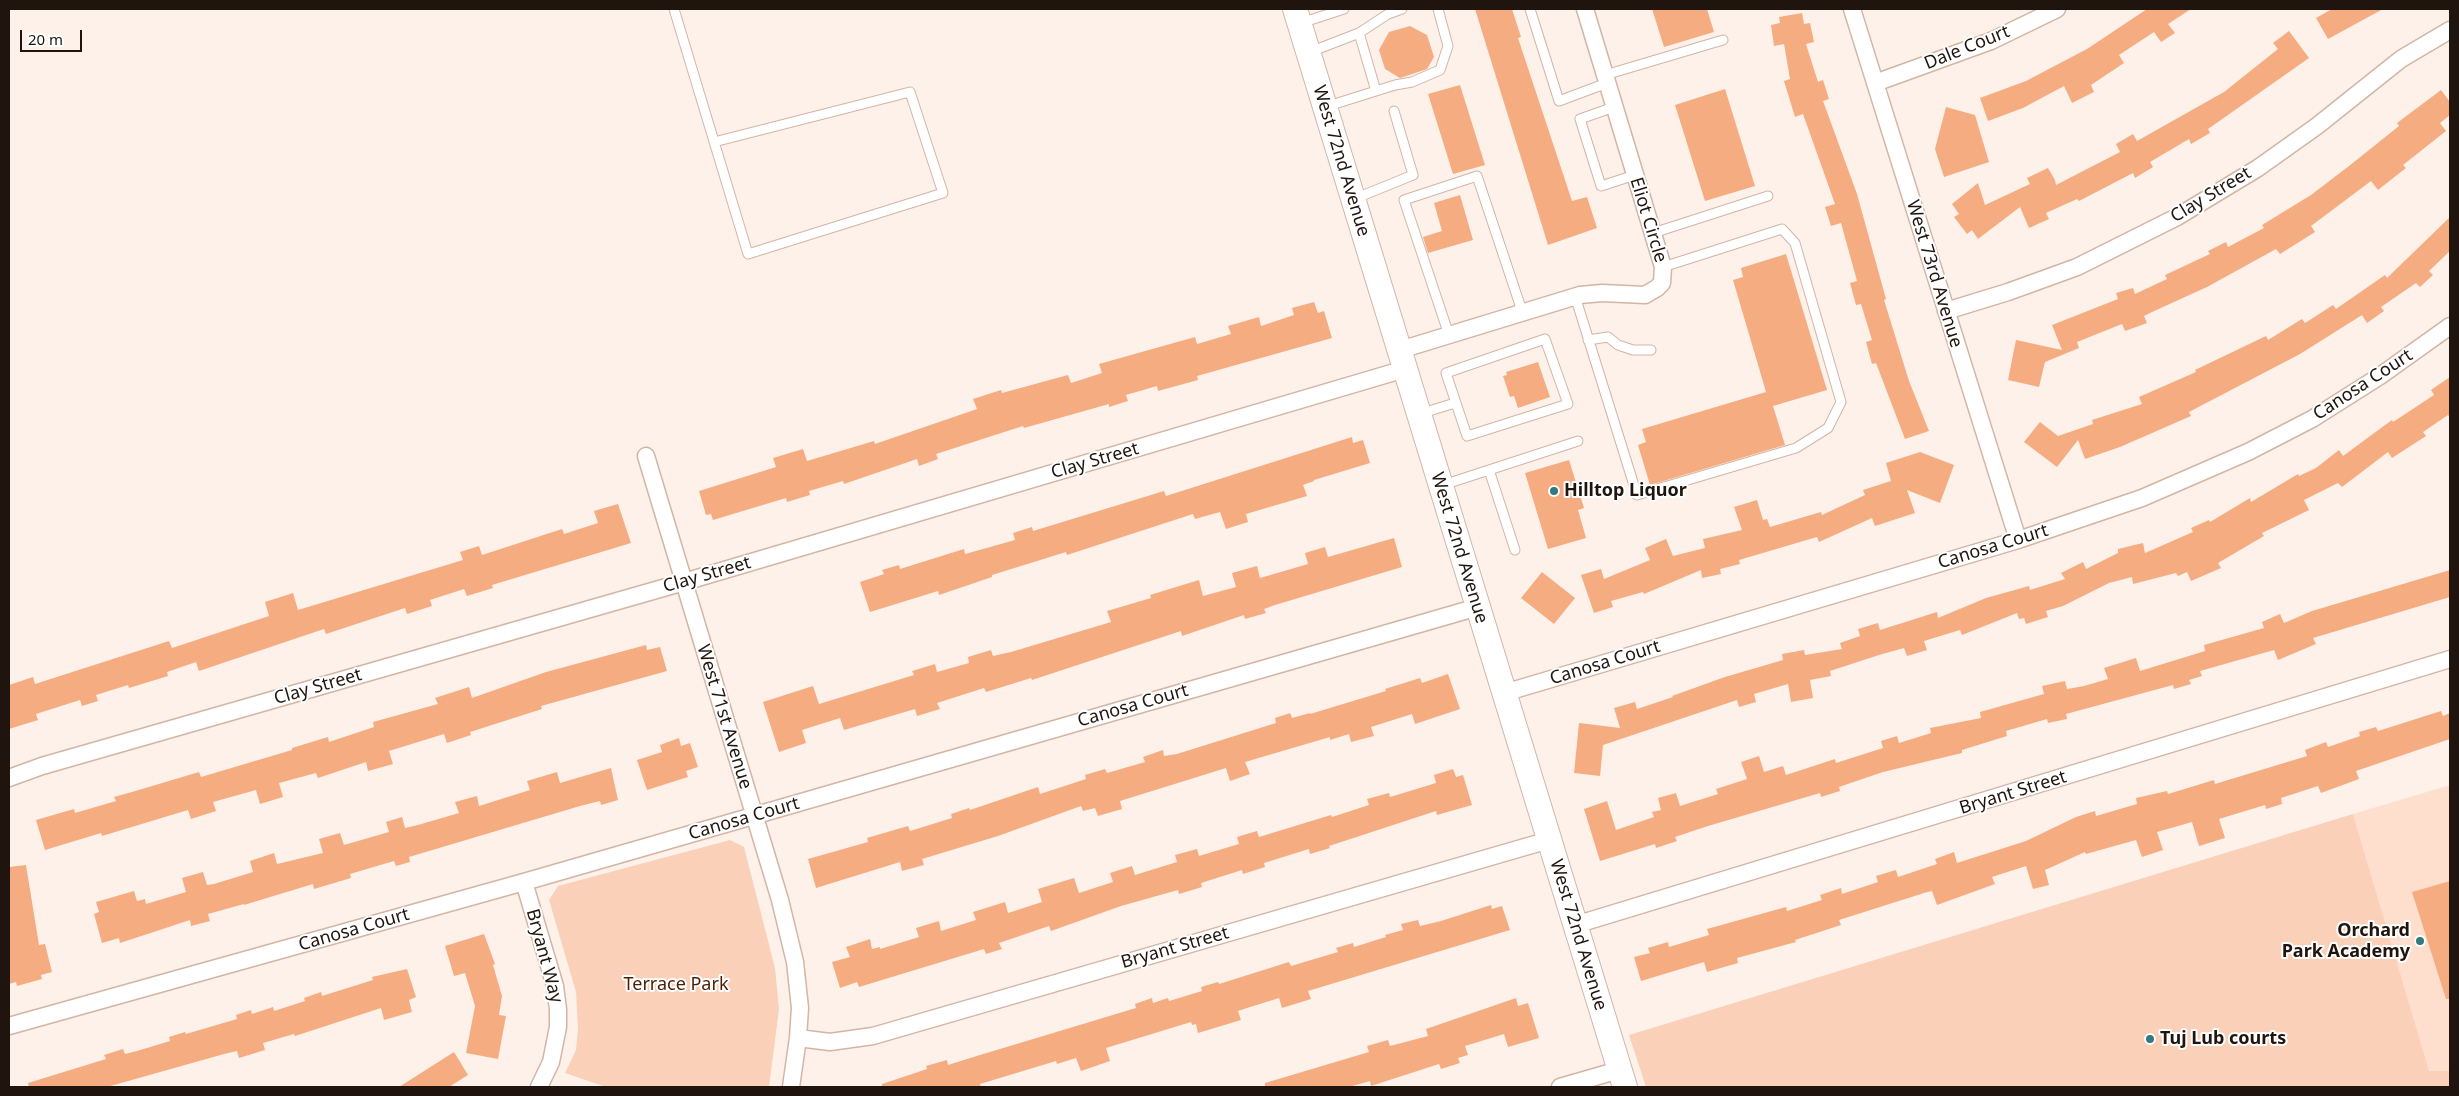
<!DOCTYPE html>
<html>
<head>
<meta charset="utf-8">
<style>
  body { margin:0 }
  #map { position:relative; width:2459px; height:1096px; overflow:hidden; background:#fdf1ea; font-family:"Noto Sans",sans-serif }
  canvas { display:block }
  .frame { position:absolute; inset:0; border:10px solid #1f140e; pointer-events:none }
  .scale { position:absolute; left:20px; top:30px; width:62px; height:22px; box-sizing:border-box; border:2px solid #1f140e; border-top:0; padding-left:6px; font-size:15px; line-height:18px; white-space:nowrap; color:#1f140e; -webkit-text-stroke:4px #fff; paint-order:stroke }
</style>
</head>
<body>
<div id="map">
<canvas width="2459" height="1096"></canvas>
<div class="frame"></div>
<div class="scale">20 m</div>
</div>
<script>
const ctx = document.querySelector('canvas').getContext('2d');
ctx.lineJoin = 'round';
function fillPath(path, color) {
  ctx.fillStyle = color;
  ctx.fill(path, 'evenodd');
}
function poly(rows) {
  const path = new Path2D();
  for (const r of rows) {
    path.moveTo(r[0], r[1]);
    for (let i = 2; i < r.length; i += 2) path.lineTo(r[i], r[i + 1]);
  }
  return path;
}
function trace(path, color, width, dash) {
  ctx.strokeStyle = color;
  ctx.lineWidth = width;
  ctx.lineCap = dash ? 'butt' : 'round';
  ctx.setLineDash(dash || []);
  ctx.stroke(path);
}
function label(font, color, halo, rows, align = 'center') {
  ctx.font = font + ' "Noto Sans",sans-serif';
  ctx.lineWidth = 4;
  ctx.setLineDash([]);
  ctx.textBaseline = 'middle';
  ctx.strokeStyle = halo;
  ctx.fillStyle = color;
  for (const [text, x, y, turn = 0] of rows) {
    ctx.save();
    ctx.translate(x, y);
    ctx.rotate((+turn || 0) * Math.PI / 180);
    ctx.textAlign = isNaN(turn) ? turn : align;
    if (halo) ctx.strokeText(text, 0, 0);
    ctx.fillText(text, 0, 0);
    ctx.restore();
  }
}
fillPath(poly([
  [2450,785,2450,1087,2433,1087,2353,814]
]), '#fedfce');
fillPath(poly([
  [2353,814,2429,1071,2450,1071,2450,1087,1646,1087,1629,1035],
  [730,840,744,847,775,968,779,1009,769,1087,606,1087,565,1073,576,1050,578,1029,576,992,549,900,558,886]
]), '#fbd0b8');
fillPath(poly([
  [1475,9,1512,9,1521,37,1518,38,1572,201,1587,197,1597,228,1548,245],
  [1652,9,1707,9,1714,32,1664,47],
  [2147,9,2191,9,2168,24,2175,33,2161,42,2154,32,2119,55,2124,63,2091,85,2094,92,2072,103,2064,86,2023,108,1988,121,1980,98,2026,81,2087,49],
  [2332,9,2383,9,2328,39,2316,18],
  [1802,13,1804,24,1810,23,1814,42,1806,44,1818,82,1823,80,1829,99,1823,101,1857,194,1886,299,1884,300,1909,381,1929,431,1905,439,1876,363,1872,364,1866,342,1872,340,1861,304,1856,305,1850,283,1857,281,1841,223,1831,226,1825,207,1835,204,1803,114,1795,117,1784,81,1790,79,1784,44,1774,46,1771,25,1780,23,1779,17],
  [1410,26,1427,35,1434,57,1427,69,1400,78,1385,69,1379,50,1389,32],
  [2289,31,2309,58,2208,129,2210,133,2191,144,2189,139,2150,162,2153,167,2135,178,2133,173,2079,201,2077,199,2046,213,2049,219,2029,228,2020,207,1978,239,1972,230,1967,234,1954,217,1959,214,1952,204,1978,183,1985,205,2030,184,2027,178,2048,168,2055,180,2056,185,2120,152,2116,144,2133,134,2137,141,2224,92,2278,49,2273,43],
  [1460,85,1485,165,1453,174,1428,94],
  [1725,89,1755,186,1705,201,1675,105],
  [2441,90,2450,102,2450,115,2440,123,2446,131,2403,165,2406,168,2378,190,2371,181,2311,226,2315,232,2280,254,2276,249,2207,287,2152,312,2144,316,2147,323,2125,331,2122,324,2077,342,2079,348,2045,362,2039,387,2008,380,2016,340,2062,350,2052,325,2118,299,2116,293,2133,288,2135,294,2167,279,2165,275,2210,254,2208,251,2226,242,2228,247,2264,228,2262,225,2311,195,2349,166,2399,126,2397,123],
  [1946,107,1975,115,1989,162,1944,177,1935,149],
  [1460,195,1473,240,1428,253,1423,237,1442,231,1434,203],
  [2450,217,2450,251,2429,271,2433,275,2420,287,2416,283,2381,307,2384,311,2367,323,2362,315,2300,354,2189,412,2191,416,2120,447,2085,459,2078,440,2057,467,2024,442,2040,422,2058,436,2093,424,2092,420,2142,404,2139,397,2196,372,2195,370,2266,336,2268,340,2302,319,2305,323,2333,305,2336,309,2385,275,2387,278],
  [1786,254,1827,390,1773,406,1785,445,1650,485,1638,445,1646,442,1642,429,1766,392,1733,280,1743,277,1741,268],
  [1314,302,1318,313,1324,311,1332,338,1197,376,1198,380,1158,391,1157,386,1126,395,1128,401,1109,407,1109,404,1024,428,1023,426,936,454,938,459,919,466,917,459,844,484,843,481,809,491,810,495,787,502,786,498,713,520,711,514,706,515,699,491,776,467,773,458,803,449,807,461,874,441,875,444,977,409,973,399,1001,390,1002,393,1068,375,1071,383,1102,373,1099,364,1195,337,1197,344,1231,334,1228,326,1259,317,1261,326,1294,315,1292,308],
  [1538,362,1550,397,1518,408,1514,396,1510,397,1503,376,1507,375,1506,372],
  [2450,377,2450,418,2448,415,2423,432,2426,436,2392,458,2388,452,2342,487,2338,483,2304,500,2309,510,2262,533,2264,536,2218,563,2221,568,2191,581,2187,572,2178,576,2176,573,2133,584,2132,577,2109,583,2063,606,2046,611,2048,617,2026,624,2024,618,2019,619,2017,613,1962,635,1960,630,1924,641,1927,650,1907,656,1904,648,1879,655,1830,671,1831,676,1810,680,1813,698,1791,702,1788,684,1754,694,1756,702,1739,707,1737,700,1603,745,1600,776,1574,773,1579,723,1620,728,1614,708,1635,702,1637,709,1673,697,1672,696,1725,677,1783,660,1782,654,1804,650,1805,655,1842,649,1840,643,1860,636,1858,629,1878,623,1880,630,1937,612,1938,618,1986,598,2029,586,2030,590,2065,579,2061,573,2083,562,2086,569,2118,553,2118,549,2143,543,2145,553,2193,532,2191,528,2209,520,2210,522,2250,498,2251,502,2298,474,2299,476,2316,468,2339,450,2343,456,2381,428,2392,420,2393,422,2434,395,2431,390],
  [1352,437,1353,443,1363,440,1370,463,1314,480,1314,481,1303,485,1307,496,1246,514,1248,522,1226,529,1220,512,1195,519,1193,514,1067,555,1066,552,992,575,992,577,939,595,938,591,870,612,860,582,884,574,882,570,899,565,900,569,964,549,965,554,983,549,1015,540,1013,533,1032,527,1033,531,1164,491,1166,496],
  [1920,452,1954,465,1940,503,1907,490,1915,513,1875,526,1872,518,1819,542,1817,537,1739,560,1740,564,1720,569,1721,574,1702,578,1701,570,1644,594,1643,592,1611,601,1613,607,1594,613,1581,575,1601,569,1604,579,1650,560,1645,548,1666,539,1673,556,1705,548,1703,539,1742,530,1734,507,1757,500,1763,520,1767,519,1770,527,1821,512,1822,515,1865,495,1863,490,1891,481,1886,463],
  [1569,460,1584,508,1578,510,1586,538,1548,549,1525,473],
  [618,504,631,543,492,585,493,588,467,596,464,589,430,600,432,606,407,614,405,608,326,634,324,629,199,671,196,662,167,672,168,676,129,688,128,685,96,695,98,701,82,706,80,700,36,714,38,720,9,729,9,685,33,677,35,684,169,641,172,648,269,616,265,602,293,593,298,610,463,560,460,552,479,546,482,555,562,529,564,534,598,523,594,511],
  [1394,538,1402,567,1275,605,1264,609,1266,613,1245,619,1244,615,1182,636,1181,631,1032,680,1031,678,986,692,984,688,937,703,940,709,917,716,915,709,844,730,840,718,802,730,806,743,779,752,763,702,813,686,819,704,914,675,912,671,935,664,937,672,969,663,968,657,991,650,993,656,1011,652,1111,622,1107,611,1151,598,1150,595,1199,580,1203,596,1236,587,1232,573,1257,566,1260,578,1308,564,1305,553,1325,547,1328,557],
  [2450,570,2450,597,2313,638,2316,644,2278,660,2274,650,2200,671,2202,676,2189,680,2191,684,2174,689,2173,685,2066,714,2067,719,2048,723,2047,719,2006,731,2007,736,1962,750,1962,753,1883,772,1839,787,1840,791,1821,797,1820,793,1708,826,1675,837,1677,841,1656,848,1655,844,1600,861,1584,809,1607,801,1616,830,1654,817,1652,812,1661,810,1658,798,1676,793,1680,806,1718,794,1716,789,1747,779,1741,762,1759,756,1764,772,1783,766,1786,775,1835,759,1836,763,1883,748,1881,741,1897,736,1899,743,1931,733,1930,728,1981,718,1980,712,2044,694,2042,686,2065,681,2067,689,2084,686,2108,679,2104,668,2136,658,2140,671,2205,651,2204,645,2264,628,2262,622,2280,614,2284,623,2312,611],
  [1542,572,1575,598,1554,624,1521,598],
  [646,645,647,650,660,647,667,671,541,706,542,709,470,732,471,735,447,743,444,734,389,751,393,764,368,771,366,762,318,778,316,773,279,783,283,797,260,804,256,790,213,802,216,811,191,819,188,810,102,836,101,833,45,850,36,820,74,809,75,813,116,801,114,797,132,792,199,772,201,777,292,750,292,748,328,737,329,742,374,727,373,722,438,704,435,698,469,687,472,698,546,672],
  [1448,674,1460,709,1415,724,1412,714,1371,727,1374,736,1351,742,1349,734,1330,740,1330,737,1245,762,1250,774,1230,781,1226,768,1120,801,1122,809,1098,816,1095,808,1083,811,1081,806,998,836,922,859,924,865,902,871,900,862,816,888,808,859,868,842,867,838,908,826,910,831,952,818,951,814,969,808,970,810,1038,787,1040,794,1086,779,1085,775,1105,769,1107,773,1145,762,1143,757,1163,750,1164,756,1177,754,1276,723,1275,718,1290,713,1292,718,1310,713,1310,714,1386,691,1385,689,1420,678,1422,683],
  [2441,711,2443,716,2450,713,2450,739,2356,771,2359,779,2321,793,2318,786,2281,798,2282,804,2266,809,2265,805,2219,819,2225,838,2199,846,2192,822,2157,832,2163,850,2142,857,2136,840,2086,854,2085,852,2045,870,2049,885,2033,889,2026,866,1992,877,1995,884,1937,905,1932,891,1924,893,1839,920,1841,925,1795,940,1796,942,1737,958,1738,963,1707,972,1704,962,1641,981,1634,957,1650,953,1648,948,1668,942,1669,947,1709,935,1707,929,1786,907,1787,911,1822,900,1820,895,1841,888,1842,894,1878,882,1876,876,1896,870,1898,877,1937,864,1935,859,1954,852,1957,863,2026,841,2076,817,2095,811,2096,816,2137,804,2136,798,2167,791,2168,794,2214,780,2215,784,2307,756,2305,750,2326,742,2328,747,2360,736,2359,732,2376,727,2378,731],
  [679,738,681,746,690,743,698,767,686,771,688,777,647,790,637,760,662,752,660,745],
  [611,768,618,800,601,805,600,801,580,806,409,857,410,862,396,866,394,861,350,874,351,878,314,889,313,884,244,905,244,904,208,914,210,921,191,926,190,920,120,943,119,938,102,943,94,914,99,912,96,902,134,891,137,901,145,899,146,904,186,892,182,878,203,872,207,885,214,884,253,872,250,861,274,853,277,864,323,853,319,839,340,833,344,845,389,832,386,822,402,817,405,828,418,825,459,813,455,802,477,796,479,806,530,790,527,781,557,772,560,783],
  [1453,769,1456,777,1463,775,1472,805,1437,815,1436,811,1329,846,1330,848,1310,854,1309,849,1264,863,1265,867,1243,874,1242,870,1201,883,1202,887,1179,894,1178,890,1121,906,1051,931,1049,926,999,943,1002,949,986,954,984,949,859,987,857,982,840,988,832,962,850,957,846,947,870,939,872,949,880,947,880,949,919,937,916,928,939,921,941,931,976,920,973,912,1005,902,1008,913,1042,902,1038,889,1074,878,1079,893,1113,882,1110,873,1132,866,1135,875,1177,862,1175,855,1197,849,1199,856,1239,844,1237,837,1257,831,1259,837,1331,815,1332,817,1369,805,1367,799,1389,793,1390,797,1436,783,1434,775],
  [26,865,39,945,45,944,52,972,41,975,42,979,17,986,16,982,9,984,9,867],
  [2450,881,2450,999,2446,999,2412,892],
  [1491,905,1492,909,1502,906,1510,930,1308,991,1311,999,1282,1008,1279,998,1247,1008,1238,1011,1241,1020,1198,1033,1196,1024,1192,1025,1191,1022,1106,1048,1110,1061,1081,1071,1076,1058,1057,1064,1056,1061,980,1084,981,1087,882,1087,882,1084,927,1069,926,1066,947,1060,948,1065,980,1055,1136,1008,1135,1004,1152,998,1153,1003,1168,998,1169,1001,1202,991,1201,987,1218,982,1219,984,1289,962,1291,966,1338,952,1336,948,1353,943,1354,947,1386,937,1385,935,1403,930,1401,924,1418,920,1420,926,1441,921],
  [484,934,495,964,493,965,502,996,499,1015,506,1016,498,1059,466,1053,475,1006,465,973,454,976,445,946],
  [407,969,416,997,409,1000,412,1012,384,1020,381,1008,295,1036,294,1034,263,1043,265,1050,239,1058,237,1051,224,1054,107,1087,29,1087,28,1083,106,1059,104,1055,123,1049,125,1054,137,1051,170,1041,169,1037,185,1032,186,1034,237,1019,236,1015,251,1010,252,1014,273,1007,274,1011,305,1001,304,998,321,992,322,996,373,980,372,977],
  [1516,998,1518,1006,1528,1003,1539,1038,1508,1047,1504,1034,1465,1046,1468,1055,1458,1058,1460,1063,1441,1069,1439,1064,1371,1086,1370,1081,1349,1087,1265,1087,1265,1083,1369,1052,1367,1046,1388,1040,1390,1046,1428,1036,1426,1029],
  [454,1052,468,1075,449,1087,399,1087]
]), '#f6ac81');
const lane = poly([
  [674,9,748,254,943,193,910,92,714,142],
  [1530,9,1559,101,1607,83],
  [1301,23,1344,9],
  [1359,33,1376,91],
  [1310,52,1359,33,1388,14,1402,9],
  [1605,75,1723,40],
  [1325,107,1395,85,1412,82,1440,70,1448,46,1438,9],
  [1614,107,1580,119,1601,186,1635,175],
  [1354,199,1413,175,1394,111],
  [1653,233,1768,196],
  [1575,296,1637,495,1796,448,1828,428,1841,402,1795,243,1782,229,1663,267],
  [1449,335,1404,200,1477,176,1522,311],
  [1545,339,1568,404,1467,436,1446,373,1545,339],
  [1588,340,1608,337,1618,345,1633,350,1651,350],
  [1419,414,1455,403],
  [1489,470,1515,550],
  [1443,485,1578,441]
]);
const street = poly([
  [1852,9,2018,540],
  [1875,83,1991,41,2057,9],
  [1946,311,2008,292,2077,267,2177,217,2258,168,2317,126,2401,59,2450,30],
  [1400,350,1580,295,1602,293,1645,295,1657,288,1662,283,1663,267,1585,9],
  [646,456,780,900,795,962,800,1008,798,1038,791,1087],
  [1504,693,2018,540,2142,498,2248,452,2312,419,2380,376,2450,326],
  [9,778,42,766,684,582,1405,369],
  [524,882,555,986,558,1009,558,1027,551,1062,539,1087],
  [1575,925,2450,659],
  [9,1026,524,882,1478,607],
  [798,1038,830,1042,873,1036,1549,840],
  [1560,1087,1619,1070]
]);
const secondary = poly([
  [1295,9,1625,1087]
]);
trace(lane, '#d3b5a4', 11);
trace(street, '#d3b5a4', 19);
trace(secondary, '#d3b5a4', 26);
trace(lane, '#fff', 9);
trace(street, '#fff', 16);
trace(secondary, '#fff', 24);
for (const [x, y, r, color] of [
  [1554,491,5,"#317a7d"],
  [2420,941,5,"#317a7d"],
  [2150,1039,5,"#317a7d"]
]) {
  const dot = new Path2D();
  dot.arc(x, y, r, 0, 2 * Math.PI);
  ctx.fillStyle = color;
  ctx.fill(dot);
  trace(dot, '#fff', 2);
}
label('18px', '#1f140e', '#fff', [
  ["Dale Court",1967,48,-22],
  ["West 72nd Avenue",1341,161,73],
  ["Clay Street",2211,195,-31],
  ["Eliot Circle",1648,220,73],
  ["West 73rd Avenue",1934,274,73],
  ["Canosa Court",2363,385,-33],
  ["Clay Street",1095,461,-16],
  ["Canosa Court",1993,547,-17],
  ["West 72nd Avenue",1459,548,73],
  ["Clay Street",707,575,-16],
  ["Canosa Court",1605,663,-17],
  ["Clay Street",318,687,-16],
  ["Canosa Court",1133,706,-16],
  ["West 71st Avenue",724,717,73],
  ["Bryant Street",2013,793,-17],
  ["Canosa Court",744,819,-16],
  ["Canosa Court",354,930,-16],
  ["West 72nd Avenue",1578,935,73],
  ["Bryant Street",1175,948,-16],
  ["Bryant Way",544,956,75]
]);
label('bold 18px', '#1f140e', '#fff', [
  ["Hilltop Liquor",1564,491],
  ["Orchard",2410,931,"right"],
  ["Park Academy",2410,952,"right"],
  ["Tuj Lub courts",2160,1039]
], 'left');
label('18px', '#4b1e00', '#fff', [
  ["Terrace Park",676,985]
]);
</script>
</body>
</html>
